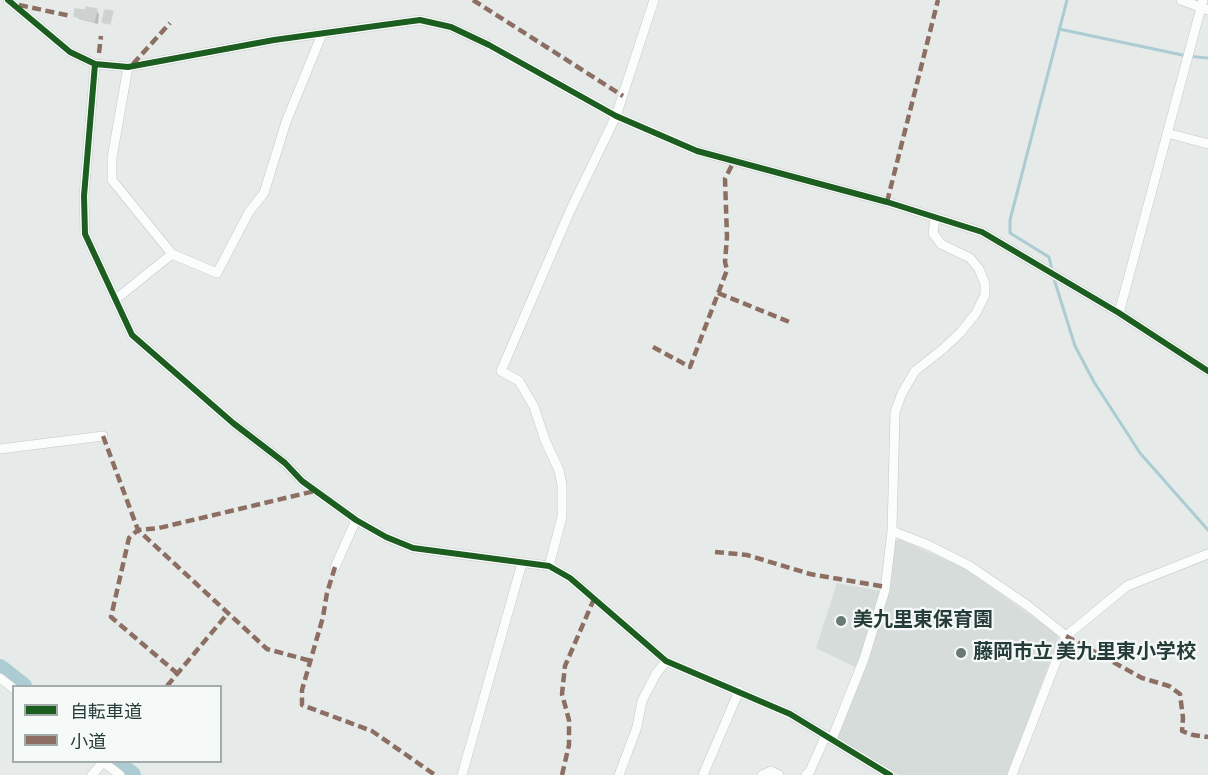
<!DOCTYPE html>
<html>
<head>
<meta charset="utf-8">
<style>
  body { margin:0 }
  #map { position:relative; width:1208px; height:775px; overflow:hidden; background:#e6ebe9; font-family:"Sofia Sans Condensed","Noto Sans JP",sans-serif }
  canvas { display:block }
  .legend { position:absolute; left:12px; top:685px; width:210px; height:78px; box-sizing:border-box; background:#f5f9f7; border:2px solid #a2adab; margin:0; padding:8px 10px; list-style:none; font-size:18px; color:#263c38 }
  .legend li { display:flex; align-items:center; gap:12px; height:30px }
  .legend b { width:30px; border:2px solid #a2adab }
</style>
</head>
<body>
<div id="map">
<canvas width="1208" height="775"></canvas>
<ul class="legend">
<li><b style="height:8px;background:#1b5e20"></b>自転車道</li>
<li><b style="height:8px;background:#8d6e63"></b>小道</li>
</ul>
</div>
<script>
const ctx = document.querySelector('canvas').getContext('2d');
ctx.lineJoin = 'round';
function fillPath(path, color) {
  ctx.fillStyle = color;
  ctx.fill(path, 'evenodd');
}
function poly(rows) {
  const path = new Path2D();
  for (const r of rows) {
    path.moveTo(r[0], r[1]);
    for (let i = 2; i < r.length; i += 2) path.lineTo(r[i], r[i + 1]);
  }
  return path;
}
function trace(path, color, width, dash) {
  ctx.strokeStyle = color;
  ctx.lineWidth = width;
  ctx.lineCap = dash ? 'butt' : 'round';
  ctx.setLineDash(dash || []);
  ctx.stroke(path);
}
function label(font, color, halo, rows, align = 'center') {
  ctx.font = font + ' "Sofia Sans Condensed","Noto Sans JP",sans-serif';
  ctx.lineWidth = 4.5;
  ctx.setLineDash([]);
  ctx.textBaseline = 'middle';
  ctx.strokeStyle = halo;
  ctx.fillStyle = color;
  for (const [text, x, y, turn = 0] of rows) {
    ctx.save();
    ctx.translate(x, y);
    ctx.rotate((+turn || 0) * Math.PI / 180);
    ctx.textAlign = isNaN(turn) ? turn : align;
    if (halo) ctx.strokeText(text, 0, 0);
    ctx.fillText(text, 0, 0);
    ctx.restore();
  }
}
fillPath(poly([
  [899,539,964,568,1057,634,1058,640,1008,775,899,775,838,739,837,733,865,666,895,541],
  [837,583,881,591,857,668,816,648]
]), '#d5dcd9');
fillPath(poly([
  [96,10,99,14,98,24,79,19,75,15]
]), '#0003');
trace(poly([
  [1059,29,1187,56,1208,58],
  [1052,270,1049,257,1010,233,1010,220,1067,0],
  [1054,279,1075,346,1094,382,1140,453,1208,530]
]), '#acccd4', 3);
trace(poly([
  [0,668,23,686],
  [115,762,132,775]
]), '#acccd4', 18);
const building = poly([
  [86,7,97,9,94,22,74,16,75,9,85,10,86,7],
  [105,10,113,11,110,24,102,22,105,10]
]);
fillPath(building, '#cdd2d0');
trace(building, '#cfd4d2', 1.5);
const minor = poly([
  [8,0,70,52,95,64,128,67,274,40,383,25,420,20,451,27,489,45,616,116,697,151,887,202,982,232,1119,313,1208,371],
  [1181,0,1208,10],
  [95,64,84,196,85,234,132,335,233,423,285,463,302,481,356,520,386,537,413,548,549,566,570,578,666,661,790,714,890,775],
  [128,67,112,158,112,180,172,254,217,273,249,212,264,193,286,122,322,34],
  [1167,133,1208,144],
  [116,299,172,254],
  [1119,313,1203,0],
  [0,449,103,436],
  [892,531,895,412,902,393,915,371,943,349,961,332,976,313,985,295,985,284,979,269,970,258,941,244,933,233,935,218],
  [549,566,562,517,562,485,559,470,545,440,534,407,519,381,501,371,570,211,616,116,654,0],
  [335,567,356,520],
  [0,678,14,689],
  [832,739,864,659,885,590,892,531,928,545,968,565,1027,605,1066,636],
  [103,762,120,775],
  [92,775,103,762],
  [462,775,522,563],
  [619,775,637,727,642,701,656,674,666,661],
  [703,775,739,691],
  [762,775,771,771,779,775],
  [806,775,810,771,826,735],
  [1012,775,1066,636,1127,586,1208,554]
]);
trace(minor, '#c3c8c6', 10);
trace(minor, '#fbfcfc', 9);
trace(poly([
  [473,0,623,96],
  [19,5,71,16],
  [99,53,101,36],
  [133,64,170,23],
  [887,202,938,0],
  [718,293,792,323],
  [653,347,690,367,727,270,725,262,727,237,725,179,734,161],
  [103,436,138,530,267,649,311,661],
  [715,552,747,555,810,574,886,587],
  [335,567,327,593,323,617,302,690,302,705,372,731,435,775],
  [1066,636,1142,678,1169,686,1180,694,1183,718,1182,731,1193,735,1208,737],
  [178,674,111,617,129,538,138,530,159,528,315,491],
  [167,686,229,612],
  [562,775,569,745,569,720,562,694,565,666,594,599]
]), '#8d6e63', 4.5, [9, 4.5]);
trace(poly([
  [8,0,70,52,95,64,128,67,274,40,383,25,420,20,451,27,489,45,616,116,697,151,887,202,982,232,1119,313,1208,371],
  [95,64,84,196,85,234,132,335,233,423,285,463,302,481,356,520,386,537,413,548,549,566,570,578,666,661,790,714,890,775]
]), '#1b5e20', 6);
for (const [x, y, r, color] of [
  [841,621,6,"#697976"],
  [961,653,6,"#697976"]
]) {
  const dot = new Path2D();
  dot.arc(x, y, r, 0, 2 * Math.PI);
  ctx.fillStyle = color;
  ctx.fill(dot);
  trace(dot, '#f5f9f7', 2);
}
label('bold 20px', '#263c38', '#f5f9f7', [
  ["美九里東保育園",853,621],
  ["藤岡市立 美九里東小学校",973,653]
], 'left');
</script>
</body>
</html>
